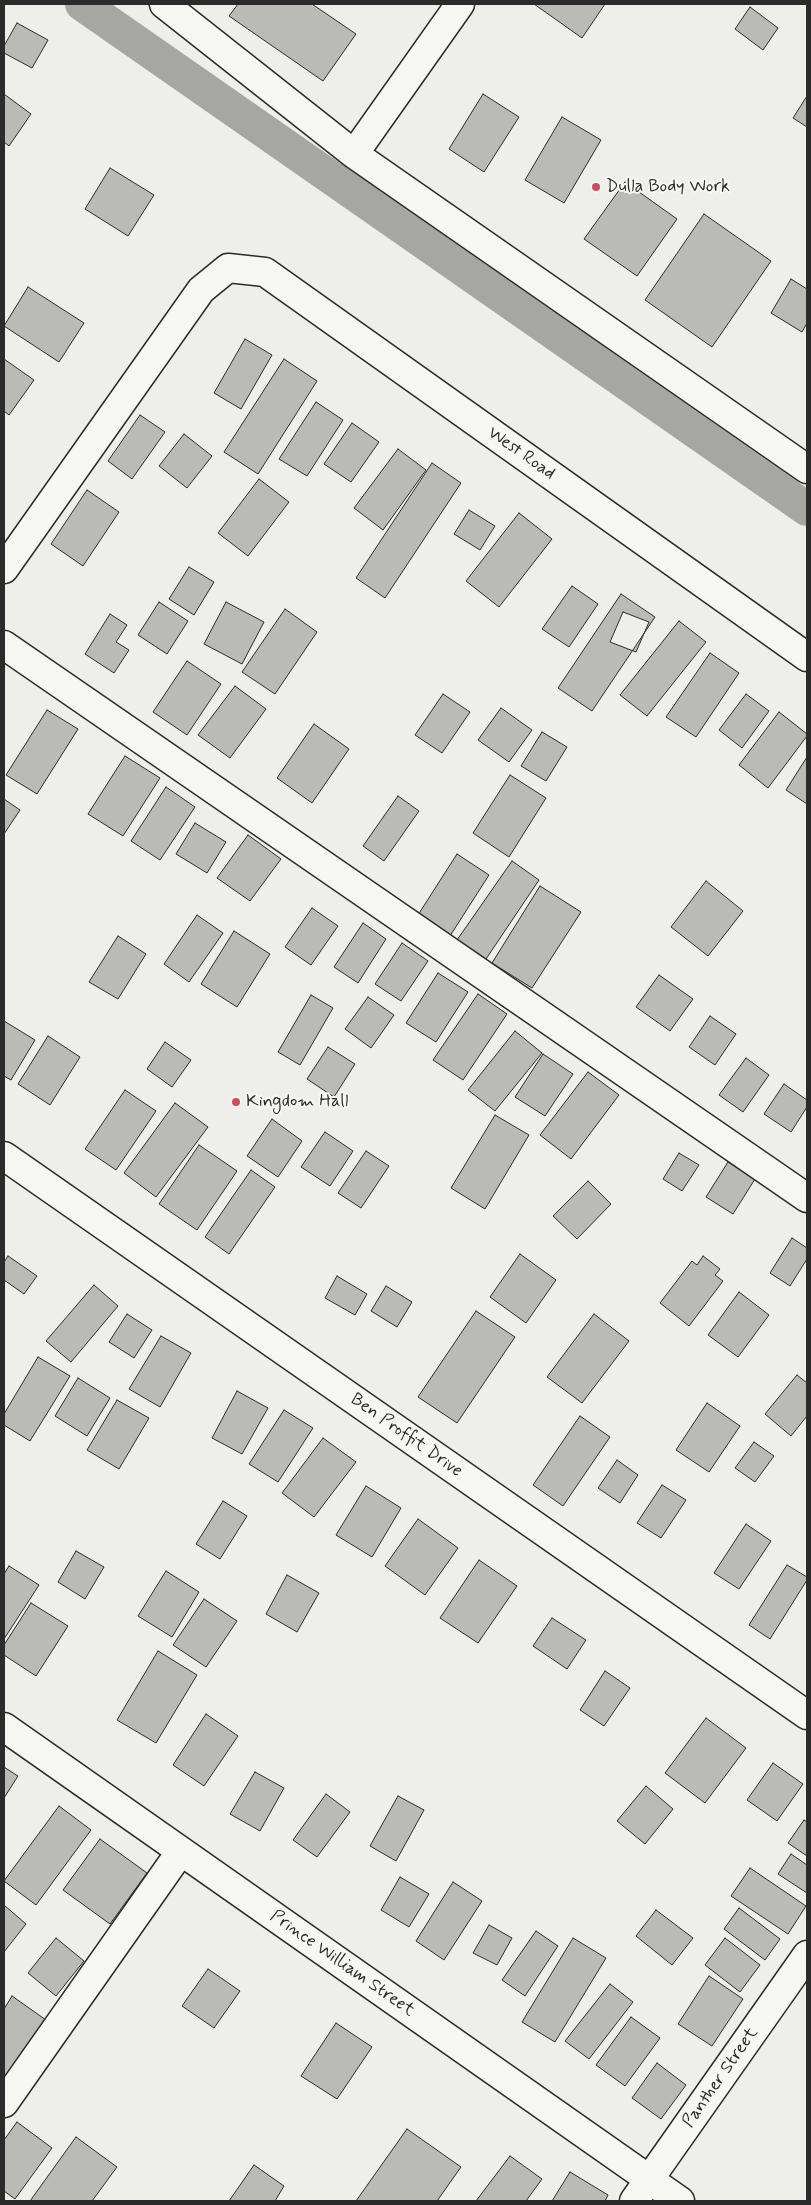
<!DOCTYPE html>
<html>
<head>
<meta charset="utf-8">
<style>
  body { margin:0 }
  #map { position:relative; width:811px; height:2205px; overflow:hidden; background:#eeeeea; font-family:Mynerve,sans-serif }
  canvas { display:block }
  .frame { position:absolute; inset:0; border:5px solid #2b2b2b; pointer-events:none }
</style>
</head>
<body>
<div id="map">
<canvas width="811" height="2205"></canvas>
<div class="frame"></div>
</div>
<script>
const ctx = document.querySelector('canvas').getContext('2d');
ctx.lineJoin = 'round';
function poly(rows) {
  const path = new Path2D();
  for (const r of rows) {
    path.moveTo(r[0], r[1]);
    for (let i = 2; i < r.length; i += 2) path.lineTo(r[i], r[i + 1]);
  }
  return path;
}
function trace(path, color, width, dash) {
  ctx.strokeStyle = color;
  ctx.lineWidth = width;
  ctx.lineCap = dash ? 'butt' : 'round';
  ctx.setLineDash(dash || []);
  ctx.stroke(path);
}
function fillPath(path, color) {
  ctx.fillStyle = color;
  ctx.fill(path, 'evenodd');
}
function label(font, color, halo, rows, align = 'center') {
  ctx.font = font + ' Mynerve,sans-serif';
  ctx.lineWidth = 4;
  ctx.setLineDash([]);
  ctx.textBaseline = 'middle';
  ctx.strokeStyle = halo;
  ctx.fillStyle = color;
  for (const [text, x, y, turn = 0] of rows) {
    ctx.save();
    ctx.translate(x, y);
    ctx.rotate((+turn || 0) * Math.PI / 180);
    ctx.textAlign = isNaN(turn) ? turn : align;
    if (halo) ctx.strokeText(text, 0, 0);
    ctx.fillText(text, 0, 0);
    ctx.restore();
  }
}
trace(poly([
  [82,4,807,509]
]), '#a6a6a3', 34);
const building = poly([
  [238,4,312,4,356,34,323,81,229,16,238,4],
  [534,4,605,4,582,38,534,4],
  [750,7,778,28,763,50,735,29,750,7],
  [17,23,48,40,32,68,4,53,4,46,17,23],
  [4,94,31,114,9,146,4,142,4,94],
  [483,94,519,117,484,172,449,149,483,94],
  [807,96,807,127,793,118,807,96],
  [562,117,601,140,564,203,525,180,562,117],
  [110,168,154,195,128,236,85,209,110,168],
  [625,182,677,219,637,276,584,239,625,182],
  [704,214,771,261,712,347,645,300,704,214],
  [791,279,807,289,807,323,802,332,771,313,791,279],
  [28,287,84,323,59,362,4,326,28,287],
  [245,339,272,355,241,409,214,393,245,339],
  [4,359,34,380,9,415,4,411,4,359],
  [284,359,317,381,258,474,224,452,284,359],
  [316,402,343,420,307,476,279,459,316,402],
  [140,415,165,432,132,479,108,461,140,415],
  [352,423,379,442,351,482,324,464,352,423],
  [184,434,212,456,187,488,159,466,184,434],
  [398,449,426,470,383,530,354,508,398,449],
  [432,463,461,483,385,598,356,578,432,463],
  [259,479,289,502,248,556,218,533,259,479],
  [87,490,119,512,83,566,51,544,87,490],
  [469,510,495,526,480,550,454,534,469,510],
  [519,513,552,539,499,607,466,581,519,513],
  [189,567,214,582,194,615,169,599,189,567],
  [572,586,598,604,569,647,542,629,572,586],
  [621,594,655,617,592,711,558,688,621,594],
  [159,602,188,621,167,654,138,635,159,602],
  [226,602,264,622,242,664,204,644,226,602],
  [285,609,317,632,275,694,242,672,285,609],
  [623,612,649,622,636,652,610,642,623,612],
  [110,614,127,625,116,642,129,650,114,673,85,654,110,614],
  [679,621,706,642,647,716,620,695,679,621],
  [710,653,739,673,696,737,666,717,710,653],
  [187,661,221,684,187,735,153,712,187,661],
  [235,686,266,709,230,758,198,735,235,686],
  [443,694,470,712,442,753,415,735,443,694],
  [746,694,769,711,742,748,719,730,746,694],
  [501,708,532,730,509,762,478,740,501,708],
  [47,710,78,729,37,794,6,775,47,710],
  [779,712,807,734,807,736,768,788,739,765,779,712],
  [314,724,349,749,312,803,277,778,314,724],
  [542,732,567,747,546,781,521,766,542,732],
  [125,756,160,778,123,836,88,814,125,756],
  [807,757,807,804,786,790,807,757],
  [510,775,546,798,509,857,473,833,510,775],
  [166,787,195,807,160,860,131,841,166,787],
  [398,796,419,811,384,861,363,846,398,796],
  [4,799,20,810,4,834,4,799],
  [195,823,226,842,207,873,176,854,195,823],
  [248,835,281,859,250,901,217,878,248,835],
  [457,854,489,875,450,936,418,915,457,854],
  [512,861,539,880,486,959,457,940,512,861],
  [706,881,743,911,708,956,671,927,706,881],
  [540,886,581,912,532,988,492,963,540,886],
  [312,908,338,926,311,965,285,947,312,908],
  [197,915,223,933,189,982,164,964,197,915],
  [363,923,386,939,358,983,334,967,363,923],
  [234,931,270,954,237,1007,201,984,234,931],
  [118,936,146,954,118,999,89,982,118,936],
  [402,943,428,961,401,1001,375,984,402,943],
  [438,973,468,992,436,1042,406,1023,438,973],
  [659,975,693,999,670,1031,636,1007,659,975],
  [478,994,507,1014,463,1080,433,1060,478,994],
  [311,995,333,1008,300,1065,278,1052,311,995],
  [368,997,394,1015,371,1048,345,1029,368,997],
  [710,1016,736,1034,715,1065,689,1047,710,1016],
  [4,1021,35,1040,11,1080,4,1076,4,1021],
  [515,1031,542,1053,495,1111,468,1090,515,1031],
  [48,1036,80,1057,50,1105,18,1084,48,1036],
  [165,1042,191,1060,172,1087,147,1069,165,1042],
  [328,1047,355,1064,334,1097,307,1079,328,1047],
  [543,1054,573,1074,545,1116,515,1097,543,1054],
  [746,1058,769,1075,743,1112,719,1095,746,1058],
  [588,1072,619,1095,571,1159,540,1135,588,1072],
  [784,1084,807,1100,807,1107,791,1132,764,1114,784,1084],
  [125,1090,156,1111,116,1170,85,1149,125,1090],
  [175,1103,208,1127,156,1197,124,1173,175,1103],
  [495,1115,529,1135,485,1209,451,1188,495,1115],
  [272,1119,302,1141,278,1177,247,1156,272,1119],
  [325,1132,353,1151,330,1186,301,1167,325,1132],
  [199,1145,237,1171,197,1230,159,1204,199,1145],
  [366,1151,389,1166,361,1208,338,1193,366,1151],
  [679,1153,699,1165,682,1191,663,1179,679,1153],
  [728,1162,755,1179,733,1214,706,1197,728,1162],
  [251,1170,275,1187,229,1254,205,1237,251,1170],
  [588,1181,611,1204,577,1239,553,1216,588,1181],
  [792,1238,807,1248,807,1259,790,1286,770,1273,792,1238],
  [520,1254,556,1280,526,1323,490,1297,520,1254],
  [8,1256,37,1276,24,1294,4,1280,4,1262,8,1256],
  [703,1256,720,1269,715,1275,723,1281,689,1326,660,1303,692,1261,697,1265,703,1256],
  [337,1276,367,1294,355,1315,325,1298,337,1276],
  [94,1285,118,1306,71,1362,46,1341,94,1285],
  [386,1286,412,1302,397,1327,371,1311,386,1286],
  [739,1292,769,1315,738,1357,708,1335,739,1292],
  [476,1311,515,1337,457,1423,418,1397,476,1311],
  [127,1314,152,1330,134,1358,109,1342,127,1314],
  [594,1314,629,1341,582,1403,547,1377,594,1314],
  [161,1336,191,1353,160,1407,129,1389,161,1336],
  [38,1357,70,1376,30,1441,4,1425,4,1414,38,1357],
  [797,1375,807,1383,807,1416,791,1436,765,1414,797,1375],
  [78,1378,110,1398,87,1436,55,1416,78,1378],
  [237,1391,268,1408,242,1454,212,1438,237,1391],
  [117,1400,149,1418,119,1469,87,1450,117,1400],
  [707,1403,740,1426,709,1472,676,1450,707,1403],
  [284,1410,313,1428,278,1482,249,1464,284,1410],
  [580,1416,610,1437,563,1506,533,1485,580,1416],
  [323,1438,356,1462,314,1517,282,1493,323,1438],
  [754,1442,774,1456,755,1482,735,1468,754,1442],
  [617,1460,638,1475,620,1503,598,1488,617,1460],
  [662,1485,686,1500,661,1538,637,1523,662,1485],
  [366,1486,401,1508,372,1557,336,1535,366,1486],
  [223,1501,247,1516,220,1559,196,1544,223,1501],
  [418,1519,458,1548,425,1595,385,1566,418,1519],
  [746,1524,771,1541,739,1589,714,1573,746,1524],
  [76,1551,104,1567,85,1599,58,1582,76,1551],
  [479,1560,517,1586,478,1643,440,1618,479,1560],
  [787,1565,807,1577,807,1580,770,1639,749,1625,787,1565],
  [9,1566,39,1585,4,1639,4,1574,9,1566],
  [166,1571,199,1592,172,1637,138,1616,166,1571],
  [287,1575,319,1593,297,1632,266,1614,287,1575],
  [204,1599,237,1621,206,1667,173,1645,204,1599],
  [31,1603,68,1626,36,1676,4,1655,4,1645,31,1603],
  [552,1618,586,1640,567,1669,533,1646,552,1618],
  [158,1651,197,1675,156,1743,117,1720,158,1651],
  [605,1671,630,1688,604,1726,580,1710,605,1671],
  [206,1714,238,1736,204,1786,173,1765,206,1714],
  [706,1718,746,1748,705,1803,665,1773,706,1718],
  [773,1763,803,1784,777,1821,747,1800,773,1763],
  [4,1767,18,1776,4,1798,4,1767],
  [255,1772,284,1788,260,1831,230,1814,255,1772],
  [646,1786,673,1809,645,1844,617,1821,646,1786],
  [326,1794,350,1812,317,1857,293,1840,326,1794],
  [398,1796,424,1810,396,1861,370,1846,398,1796],
  [59,1806,91,1830,36,1905,4,1881,59,1806],
  [804,1820,807,1822,807,1856,788,1843,804,1820],
  [100,1839,147,1873,110,1924,63,1890,100,1839],
  [791,1854,807,1865,807,1893,778,1874,791,1854],
  [750,1868,806,1906,788,1934,731,1896,750,1868],
  [400,1877,429,1894,409,1927,381,1910,400,1877],
  [453,1882,482,1901,444,1960,416,1941,453,1882],
  [4,1905,26,1924,4,1952,4,1905],
  [739,1908,780,1939,765,1960,724,1929,739,1908],
  [656,1910,693,1938,672,1965,636,1936,656,1910],
  [489,1925,512,1938,497,1965,473,1953,489,1925],
  [536,1931,558,1946,525,1996,502,1980,536,1931],
  [56,1938,84,1961,56,1996,28,1973,56,1938],
  [573,1938,606,1958,555,2042,522,2022,573,1938],
  [725,1938,760,1965,740,1992,705,1965,725,1938],
  [208,1969,240,1991,214,2028,182,2006,208,1969],
  [709,1976,743,1999,712,2046,678,2024,709,1976],
  [610,1984,633,2002,589,2059,565,2041,610,1984],
  [12,1996,46,2020,6,2080,4,2079,4,2009,12,1996],
  [631,2017,660,2038,625,2086,596,2065,631,2017],
  [336,2023,372,2047,337,2099,301,2076,336,2023],
  [657,2063,686,2085,661,2119,632,2098,657,2063],
  [17,2122,52,2148,15,2199,4,2191,4,2140,17,2122],
  [407,2129,461,2167,437,2201,356,2201,407,2129],
  [76,2137,117,2167,92,2201,30,2201,76,2137],
  [510,2156,542,2179,526,2201,476,2201,510,2156],
  [254,2165,284,2186,275,2201,229,2201,254,2165],
  [570,2172,608,2195,605,2201,552,2201,570,2172]
]);
fillPath(building, '#babab7');
trace(building, '#2b2b2b', 1);
const minor = poly([
  [164,4,354,154,807,469],
  [354,154,460,4],
  [4,569,201,290,228,268,265,272,807,657],
  [4,645,807,1198],
  [4,1156,807,1715],
  [4,1727,680,2201],
  [4,2103,181,1851],
  [634,2201,807,1955]
]);
trace(minor, '#2b2b2b', 31);
trace(minor, '#f6f6f2', 28);
for (const [x, y, r, color] of [
  [596,187,5,"#d1495b"],
  [236,1102,5,"#d1495b"]
]) {
  const dot = new Path2D();
  dot.arc(x, y, r, 0, 2 * Math.PI);
  ctx.fillStyle = color;
  ctx.fill(dot);
  trace(dot, '#f6f6f2', 2);
}
label('18px', '#2b2b2b', '#f6f6f2', [
  ["Dulla Body Work",606,187],
  ["Kingdom Hall",246,1102]
], 'left');
label('18px', '#2b2b2b', '#f6f6f2', [
  ["West Road",521,454,35],
  ["Ben Proffit Drive",406,1436,35],
  ["Prince William Street",342,1964,35],
  ["Panther Street",721,2078,-55]
]);
</script>
</body>
</html>
